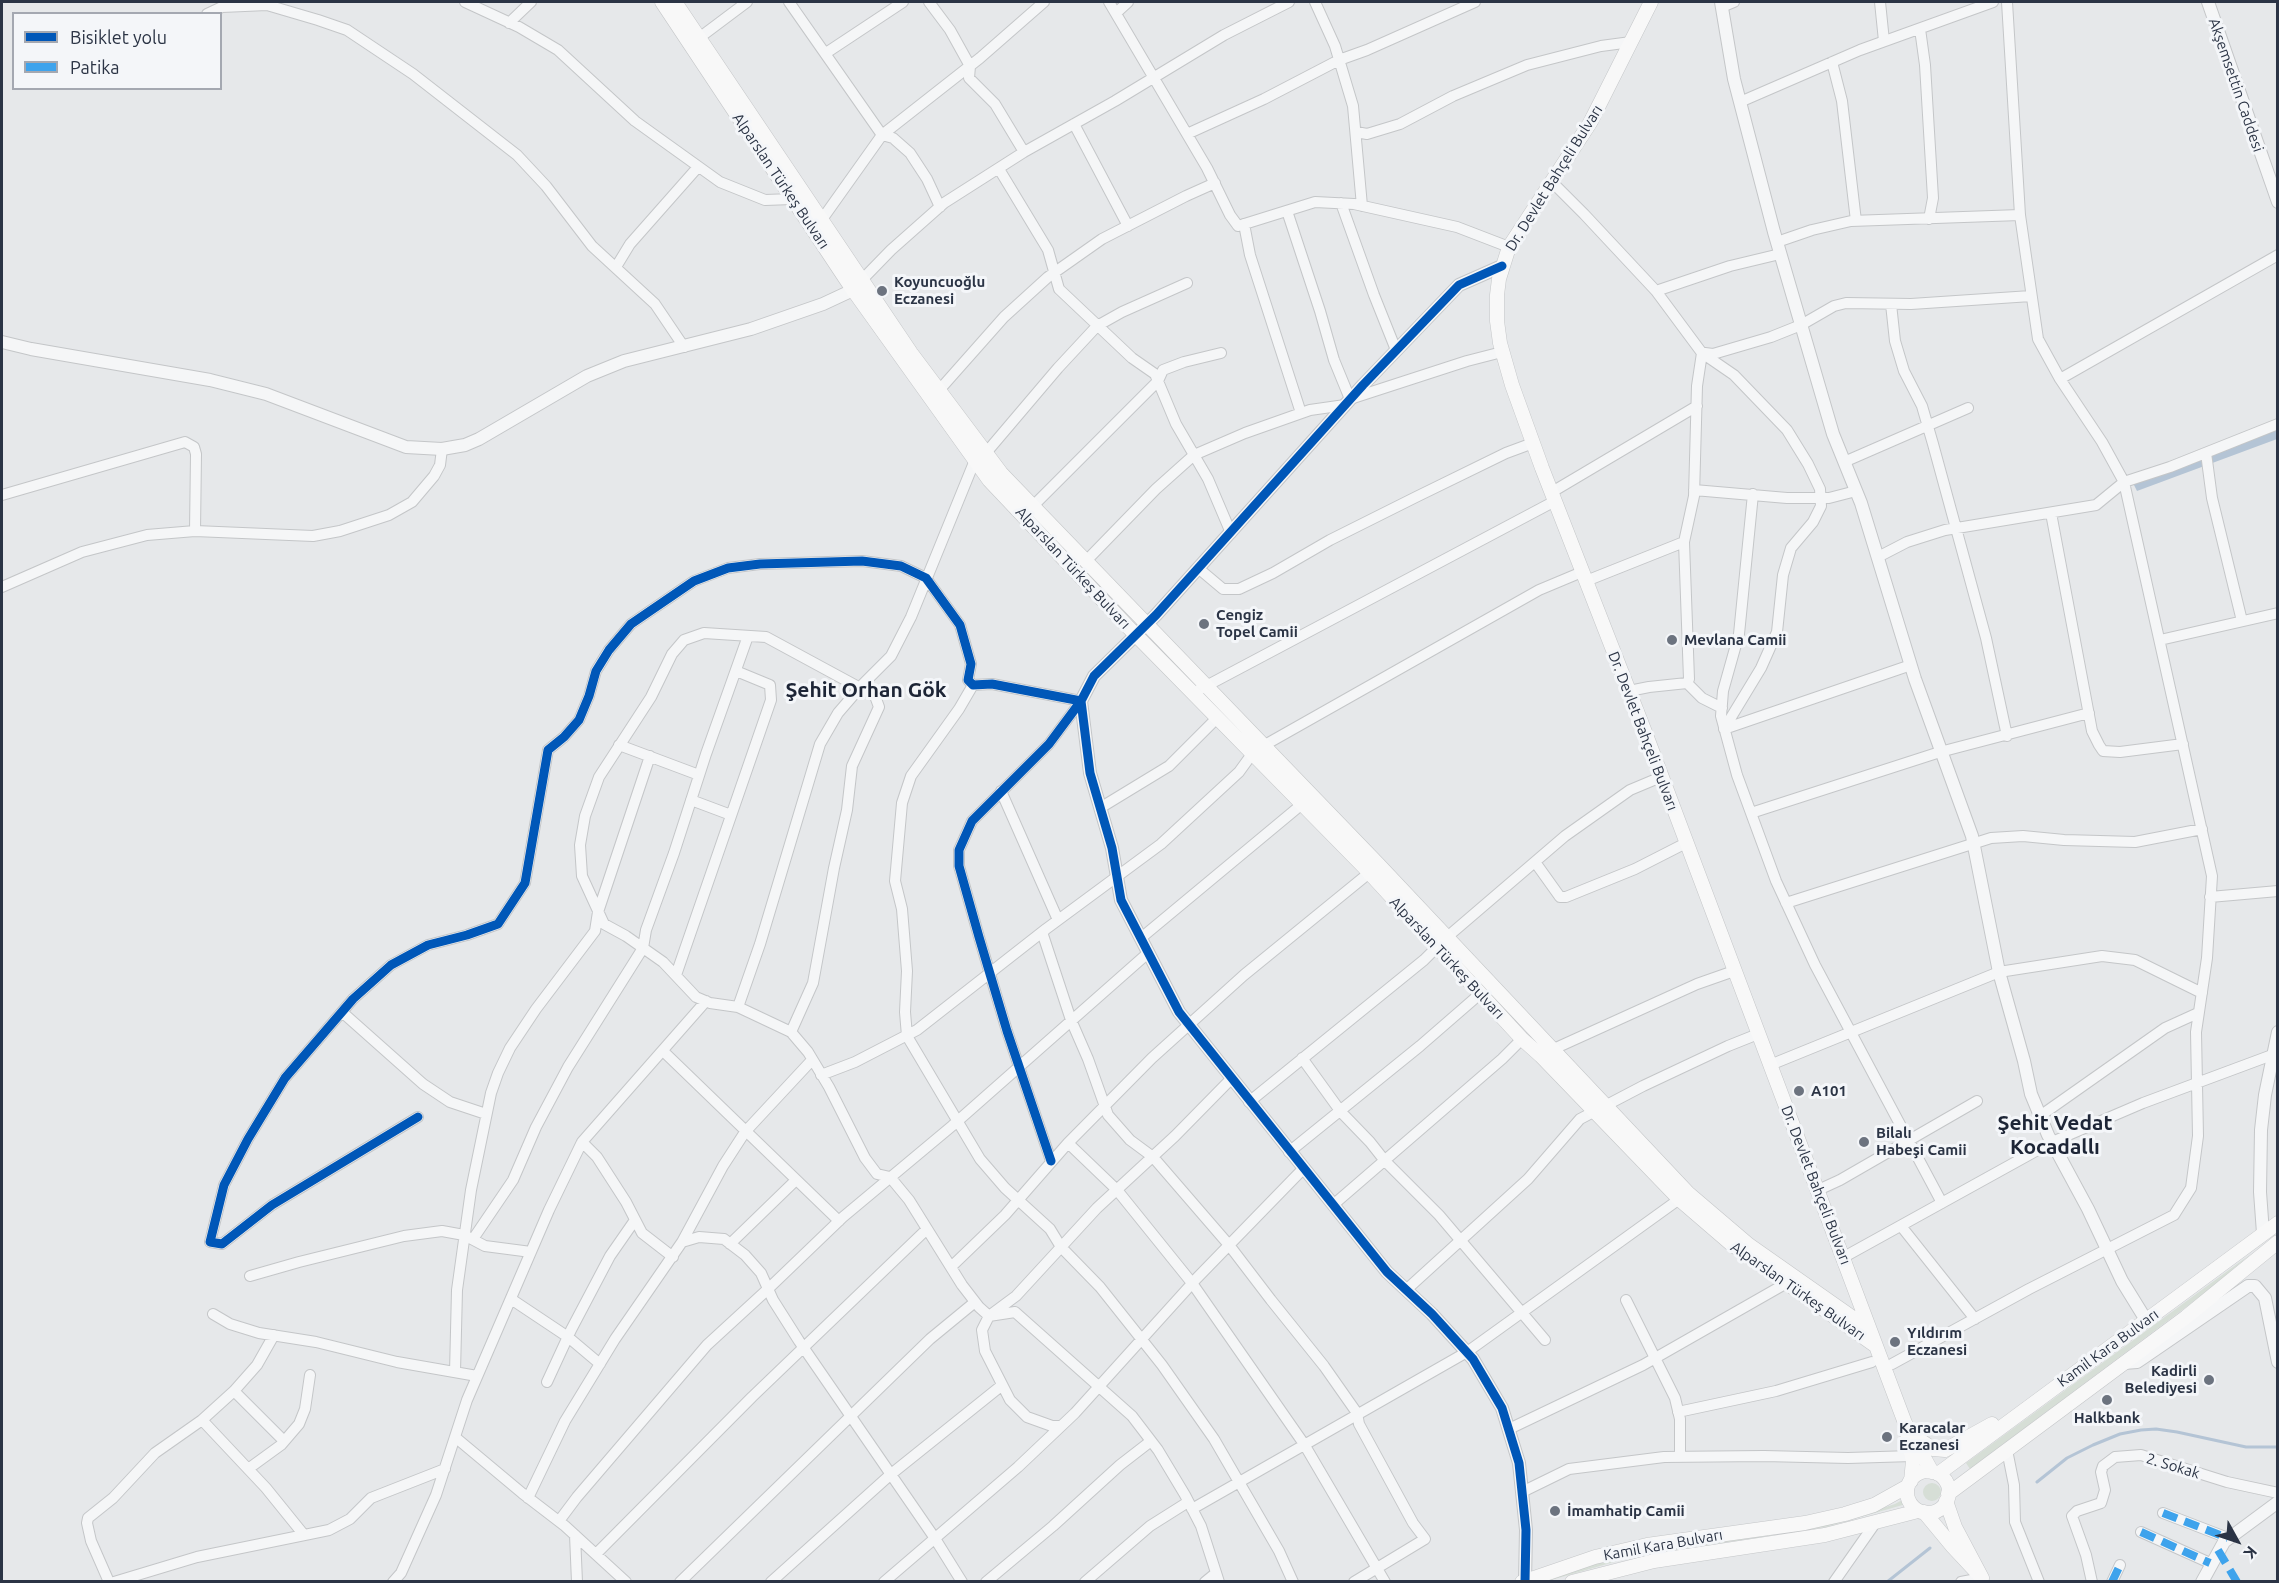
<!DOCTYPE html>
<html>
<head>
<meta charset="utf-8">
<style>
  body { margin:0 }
  #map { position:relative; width:2279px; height:1583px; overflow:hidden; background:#e6e8ea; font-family:Ubuntu,sans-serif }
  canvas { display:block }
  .frame { position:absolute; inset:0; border:3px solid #2b3445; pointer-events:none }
  .legend { position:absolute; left:12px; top:12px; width:210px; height:78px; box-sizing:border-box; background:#f4f6f9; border:2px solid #a4a8b1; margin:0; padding:8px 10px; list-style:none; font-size:18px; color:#2b3445 }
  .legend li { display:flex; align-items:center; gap:12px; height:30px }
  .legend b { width:30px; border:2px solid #a4a8b1 }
  .north { position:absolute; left:2207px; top:1511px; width:60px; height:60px; -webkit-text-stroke:4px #f4f6f9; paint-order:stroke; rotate:130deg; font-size:16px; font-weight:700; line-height:24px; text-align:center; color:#2b3445 }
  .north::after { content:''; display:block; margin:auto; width:21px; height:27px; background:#2b3445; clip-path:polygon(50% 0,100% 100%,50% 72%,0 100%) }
</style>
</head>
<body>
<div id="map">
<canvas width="2279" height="1583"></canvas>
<div class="frame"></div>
<ul class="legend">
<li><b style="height:8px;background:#0057b8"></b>Bisiklet yolu</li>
<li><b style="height:8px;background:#3ea3ec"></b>Patika</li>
</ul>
<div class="north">K</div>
</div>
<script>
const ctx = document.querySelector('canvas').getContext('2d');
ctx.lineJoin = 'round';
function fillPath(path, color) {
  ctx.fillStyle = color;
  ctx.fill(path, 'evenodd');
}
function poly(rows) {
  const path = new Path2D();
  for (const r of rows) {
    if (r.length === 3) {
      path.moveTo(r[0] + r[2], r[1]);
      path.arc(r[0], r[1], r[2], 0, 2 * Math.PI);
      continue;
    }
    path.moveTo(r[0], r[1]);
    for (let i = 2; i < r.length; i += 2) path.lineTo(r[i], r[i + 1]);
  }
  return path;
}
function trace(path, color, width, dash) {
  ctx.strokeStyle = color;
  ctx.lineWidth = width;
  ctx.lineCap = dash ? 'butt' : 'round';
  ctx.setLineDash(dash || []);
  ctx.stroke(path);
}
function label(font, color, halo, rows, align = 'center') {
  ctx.font = font + ' Ubuntu,sans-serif';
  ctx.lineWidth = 6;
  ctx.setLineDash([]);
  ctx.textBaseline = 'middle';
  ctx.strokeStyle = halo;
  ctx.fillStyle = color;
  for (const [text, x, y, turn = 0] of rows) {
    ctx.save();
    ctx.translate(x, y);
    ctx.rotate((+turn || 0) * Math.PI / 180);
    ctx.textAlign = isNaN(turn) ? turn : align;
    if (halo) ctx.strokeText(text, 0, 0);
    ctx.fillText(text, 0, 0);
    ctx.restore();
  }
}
fillPath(poly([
  [2252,1253,2205,1293,1970,1469,1966,1463],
  [1932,1492,9],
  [1904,1499,1906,1504,1826,1527,1631,1557,1548,1581,1545,1580,1600,1562,1640,1553,1848,1519,1895,1504]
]), '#d6ded6');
fillPath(poly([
  [2277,430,2277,439,2137,491,2133,483]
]), '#b4c4d5');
trace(poly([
  [2037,1482,2067,1458,2093,1445,2120,1434,2141,1430,2156,1429,2177,1432,2246,1447,2278,1447],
  [1887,1582,1930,1548]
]), '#b4c4d5', 3);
const minor = poly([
  [465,2,519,27,558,50,635,121,720,182,765,200,792,199],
  [789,2,882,135,893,138,910,153,927,179,940,207],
  [929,2,950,30,970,66,969,78,995,104,1024,152],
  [1109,2,1207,168,1230,215,1238,226,1315,202,1354,204,1457,227,1509,247],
  [1315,2,1335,46,1353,106,1362,206],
  [1880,2,1884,41],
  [1722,7,1734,2],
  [1116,13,1128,2],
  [207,14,222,7,267,5,318,20,347,30,413,74,517,155,546,186,592,246,655,304,684,347],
  [509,23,531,2],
  [1920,29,1925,65,1933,198,1929,219],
  [695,41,747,2],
  [826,53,903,2],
  [1832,62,1842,101,1856,221],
  [1740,102,1860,50,1993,2],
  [1074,124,1128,226],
  [1356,132,1367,134,1400,124,1453,96,1527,65,1601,46,1631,42],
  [1187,134,1264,99,1339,60,1367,50,1475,2],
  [999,169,1048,250,1059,289,1132,358,1155,374,1176,424,1208,479,1231,533],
  [1552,182,1584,214,1656,291,1702,353,1734,375,1787,430,1808,464,1820,489,1821,506,1813,522,1791,548,1783,575,1777,632,1761,668,1724,729],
  [1341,203,1374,295,1396,350],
  [1287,211,1320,311,1334,360,1350,399,1467,361,1502,352],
  [1244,224,1250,255,1301,413],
  [818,225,882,135,980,58,1044,2],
  [1777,242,1812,230,1851,221,2020,215],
  [616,267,630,244,698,167],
  [857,285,891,250,944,203,1024,152,1115,101,1224,35,1289,2],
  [1656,291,1730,266,1780,254],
  [1891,304,1895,341,1904,371,1922,406,1933,444,1986,638,2007,736],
  [1705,353,1713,354,1771,337,1801,325,1834,306,1846,303,1911,304,2031,296],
  [2060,379,2278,255],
  [934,396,1004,317,1048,277,1102,239,1186,196,1215,183],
  [2206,453,2212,498,2242,621],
  [985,454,1058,368,1097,326,1122,312,1187,283],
  [1844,462,1968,408],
  [1694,490,1787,498,1829,498,1856,491],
  [1552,492,1697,406],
  [1753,494,1739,634,1723,691,1721,716,1737,775,1776,881,1815,965,1942,1203],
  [2,495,185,442,194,447,196,454,195,531],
  [1033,506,1158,381,1163,370,1184,362,1221,353],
  [2051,513,2092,731,2099,745,2103,751,2120,752,2183,744],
  [1878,557,1907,542,1945,530,2096,505,2124,482,2170,467,2278,424],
  [1086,561,1156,489,1194,455,1245,433,1310,410,1345,405],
  [1198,568,1223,589,1239,589,1273,573,1330,540,1416,497,1506,453,1533,443],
  [1586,581,1684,542],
  [2,587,82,552,147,535,195,531,313,536,340,531,389,515,412,502,434,476,440,465,442,449],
  [2160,640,2278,613],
  [1687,683,1689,679,1684,542,1694,496,1697,386,1702,353],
  [973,685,959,709,911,776,902,803,895,881,902,909,907,971,905,1012,907,1036,980,1159,1005,1188,1050,1229,1061,1247,1100,1287,1162,1365,1214,1439,1279,1551,1293,1582],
  [1629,691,1649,687,1687,683,1702,698,1722,708],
  [1193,693,1555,501],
  [1724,729,1911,665],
  [619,745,699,775],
  [1001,791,1058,920],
  [691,800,731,815],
  [1100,808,1169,766,1217,718],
  [1751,813,1940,752,2089,713],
  [1535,862,1560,897,1566,897,1635,869,1686,843],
  [2210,897,2278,891],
  [1786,903,1991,838,2023,836,2064,840,2135,842,2202,829],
  [1042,932,1071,1020,1088,1059,1108,1115,1130,1140,1153,1157,1229,1245,1271,1300,1324,1366,1357,1413,1359,1424,1413,1523,1425,1539,1354,1582],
  [1141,938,1307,800],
  [676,975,771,700,770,685,736,671],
  [738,1007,760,944,820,744,838,713,863,684,891,656,911,617,975,460],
  [342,1012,423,1084,450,1102,486,1114],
  [791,1032,813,983,834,868,847,810,852,766,879,707,875,696,766,637,704,633,684,640,672,654,651,697,599,777,585,816,580,845,582,876,604,924,626,936,663,962,696,997,710,1003,738,1007,791,1032,808,1052,829,1087,865,1158,877,1174,890,1177,909,1200,962,1285,979,1307,989,1316,1015,1312,1132,1416,1158,1450,1185,1495,1201,1526,1219,1582],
  [663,1051,839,1221],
  [1547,1052,1697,984,1734,971],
  [1302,1058,1341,1112,1370,1142,1385,1161,1439,1215,1545,1340],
  [1770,1065,1999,972,2102,956,2135,960,2202,993],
  [821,1075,855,1062,917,1030,1046,929,1161,844,1239,772,1252,754,1263,746,1539,590,1582,572],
  [1249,1102,1424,960,1446,938,1565,836,1630,790,1661,777],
  [2040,1116,2165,1028,2198,1013],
  [418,1117,272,1205,222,1244,210,1242,224,1185,248,1139,285,1078,353,999,391,965,428,945,467,935,498,924,525,883,548,750,564,737,579,720,589,696,596,671,609,650,631,624,694,581,728,568,760,564,862,561,901,566,926,578,960,625,971,664,968,680,973,685,992,684,1081,701,1049,744,972,821,959,850,959,866,979,937,1007,1031,1051,1161],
  [582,1142,597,1157,626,1202,642,1233,673,1257],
  [1068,1143,1117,1190,1192,1283,1304,1444,1385,1582],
  [1289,1152,1420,1046,1481,993],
  [1816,1191,1840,1180,1977,1101],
  [1333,1205,1502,1059,1522,1039],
  [1901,1226,1975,1319],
  [473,1239,513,1180,536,1127,568,1067,643,948,646,930,674,853,706,754,748,636],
  [682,1242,723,1166,745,1132,812,1060],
  [730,1244,796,1180],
  [1844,1257,2052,1142,2143,1103,2272,1055],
  [951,1267,1005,1215,1068,1143,1152,1058,1244,975,1374,869],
  [250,1276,299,1262,404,1236,442,1231,464,1235,485,1246,531,1252],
  [1406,1290,1528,1179,1580,1119,1643,1086,1728,1046,1758,1034],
  [511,1299,568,1337,600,1364],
  [1626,1300,1675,1398,1680,1419,1680,1457],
  [213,1314,230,1324,259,1333,316,1342,397,1362,477,1376],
  [1892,1364,2029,1289,2174,1215,2191,1188,2198,1136,2196,1032,2207,958,2212,876,2124,482,2102,442,2060,379,2038,339,2020,215,2007,2],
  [455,1372,457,1290,471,1190,491,1093,498,1073,510,1048,536,1009,595,931,598,912,650,756],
  [547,1382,571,1330,610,1256,635,1220],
  [234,1391,284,1441],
  [1678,1412,1776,1391,1872,1362],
  [202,1420,266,1488,304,1535],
  [1061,1426,1052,1426,1027,1417,1010,1400,985,1351,982,1330,989,1316,1016,1296,1097,1208,1175,1136,1231,1079],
  [1509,1429,1643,1365,1792,1280],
  [455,1437,522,1493,565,1526,626,1582],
  [2007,1450,2014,1485,2015,1522,2039,1582],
  [248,1469,281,1445,299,1424,305,1409,310,1375],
  [1522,1492,1569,1469,1664,1457,1764,1456,1848,1458,1912,1456],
  [528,1498,565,1421,615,1339,682,1242,699,1237,724,1239,745,1255,761,1273,773,1300,799,1341,934,1537,962,1582],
  [1192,1509,1467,1352,1685,1195],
  [2163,1513,2228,1538],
  [559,1521,577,1497,707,1345,768,1289,843,1217,952,1126,1148,953],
  [2141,1532,2210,1563],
  [575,1535,577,1582],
  [597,1553,752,1397,927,1229],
  [109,1582,91,1541,87,1523,88,1518,113,1498,155,1453,202,1420,234,1391,257,1365,274,1335],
  [114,1582,197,1557,329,1530,350,1519,371,1498,445,1469],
  [393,1582,401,1573,436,1495,467,1400,549,1210,582,1142,706,1001],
  [680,1582,930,1339,975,1302],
  [771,1582,890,1475,1001,1386],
  [884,1582,1018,1467,1075,1413,1197,1278,1303,1169],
  [986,1582,1053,1526,1120,1465,1151,1441],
  [1085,1582,1150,1526,1188,1502],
  [1205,1582,1216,1573],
  [1834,1582,1876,1522],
  [1961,1582,1982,1578],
  [2092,1582,2086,1555,2072,1516,2077,1511,2101,1503,2105,1490,2101,1472,2103,1466,2115,1457,2141,1455,2227,1482,2278,1493],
  [2112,1582,2120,1565]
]);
const tertiary = poly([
  [1721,2,1734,79,1774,232,1833,434,1861,503,1915,679,1972,836,1999,972,2024,1061,2031,1094,2048,1135,2088,1209,2122,1281,2146,1320],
  [2208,2,2278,202],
  [1502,266,1459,285,1363,385,1156,615,1094,676,1081,701,1090,773,1112,848,1121,900,1179,1012,1387,1272,1432,1314,1473,1359,1502,1408,1519,1463,1526,1530,1525,1582],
  [2,342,31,349,210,380,266,394,406,447,442,449,465,445,479,439,587,376,624,361,751,329,823,304,853,290],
  [2263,1233,2260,1192,2261,1130,2265,1095,2278,1032],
  [2124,1363,2137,1362,2143,1358,2248,1286,2255,1286,2265,1298,2278,1362],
  [2202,1582,2224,1542,2278,1502]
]);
const secondary = poly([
  [662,2,853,290,989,480,1129,628,1363,866,1522,1039,1541,1056,1680,1200,1730,1243,1876,1346],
  [675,2,911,353,1001,473,1379,865,1688,1193,1749,1245,1853,1318,1870,1337],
  [1651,2,1590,123,1509,247,1499,279,1497,295,1497,321,1500,343,1512,385,1542,468,1645,732,1905,1423,1932,1472],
  [1907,1434,1913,1461,1911,1481],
  [1917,1438,1933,1449,1945,1450,1992,1424],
  [1928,1492,21],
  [1938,1474,2278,1223],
  [1948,1494,2186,1317,2278,1242],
  [1924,1512,1953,1547,1982,1578,1955,1527,1946,1501],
  [1522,1582,1595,1557,1647,1545,1805,1523,1845,1514,1874,1505,1908,1486],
  [1572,1582,1654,1561,1825,1535,1918,1511]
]);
trace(minor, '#c4c6c8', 12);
trace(tertiary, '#c4c6c8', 14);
trace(secondary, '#c4c6c8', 15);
trace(minor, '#f5f6f7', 10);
trace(tertiary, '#f5f6f7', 12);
trace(secondary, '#f8f8f8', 14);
trace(poly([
  [2163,1513,2228,1538],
  [2141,1532,2210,1563],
  [2218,1550,2237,1582],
  [2112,1582,2120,1565]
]), '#3ea3ec', 8, [15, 8]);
trace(poly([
  [1502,266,1459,285,1363,385,1156,615,1094,676,1081,701,1090,773,1112,848,1121,900,1179,1012,1387,1272,1432,1314,1473,1359,1502,1408,1519,1463,1526,1530,1525,1582],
  [418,1117,272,1205,222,1244,210,1242,224,1185,248,1139,285,1078,353,999,391,965,428,945,467,935,498,924,525,883,548,750,564,737,579,720,589,696,596,671,609,650,631,624,694,581,728,568,760,564,862,561,901,566,926,578,960,625,971,664,968,680,973,685,992,684,1081,701,1049,744,972,821,959,850,959,866,979,937,1007,1031,1051,1161]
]), '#0057b8', 9);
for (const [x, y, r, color] of [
  [882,291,6,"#6c737f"],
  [1204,624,6,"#6c737f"],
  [1672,640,6,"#6c737f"],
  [1799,1091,6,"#6c737f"],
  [1864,1142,6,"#6c737f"],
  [1895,1342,6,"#6c737f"],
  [2209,1380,6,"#6c737f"],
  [2107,1400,6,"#6c737f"],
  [1887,1437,6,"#6c737f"],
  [1555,1511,6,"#6c737f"]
]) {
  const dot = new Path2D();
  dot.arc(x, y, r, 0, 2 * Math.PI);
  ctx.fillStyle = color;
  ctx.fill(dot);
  trace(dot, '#f4f6f9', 2);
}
label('15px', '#2b3445', '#f4f6f9', [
  ["Akşemsettin Caddesi",2236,85,71],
  ["Dr. Devlet Bahçeli Bulvarı",1554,178,-58],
  ["Alparslan Türkeş Bulvarı",781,181,56],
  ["Alparslan Türkeş Bulvarı",1073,568,47],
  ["Dr. Devlet Bahçeli Bulvarı",1643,731,69],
  ["Alparslan Türkeş Bulvarı",1447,958,47],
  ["Dr. Devlet Bahçeli Bulvarı",1816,1185,69],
  ["Alparslan Türkeş Bulvarı",1798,1291,35],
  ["Kamil Kara Bulvarı",2108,1348,-36],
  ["2. Sokak",2173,1466,17],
  ["Kamil Kara Bulvarı",1663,1545,-10]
]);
label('bold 15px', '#2b3445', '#f4f6f9', [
  ["Koyuncuoğlu",894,282],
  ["Eczanesi",894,299],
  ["Cengiz",1216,615],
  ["Topel Camii",1216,632],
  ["Mevlana Camii",1684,640],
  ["A101",1811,1091],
  ["Bilalı",1876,1133],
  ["Habeşi Camii",1876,1150],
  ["Yıldırım",1907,1333],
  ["Eczanesi",1907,1350],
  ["Kadirli",2197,1371,"right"],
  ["Belediyesi",2197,1388,"right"],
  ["Halkbank",2107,1418,"center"],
  ["Karacalar",1899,1428],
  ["Eczanesi",1899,1445],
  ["İmamhatip Camii",1567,1511]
], 'left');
label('bold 21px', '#1d2536', '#f4f6f9', [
  ["Şehit Orhan Gök",866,690],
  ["Şehit Vedat",2055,1123],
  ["Kocadallı",2055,1147]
]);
</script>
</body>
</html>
